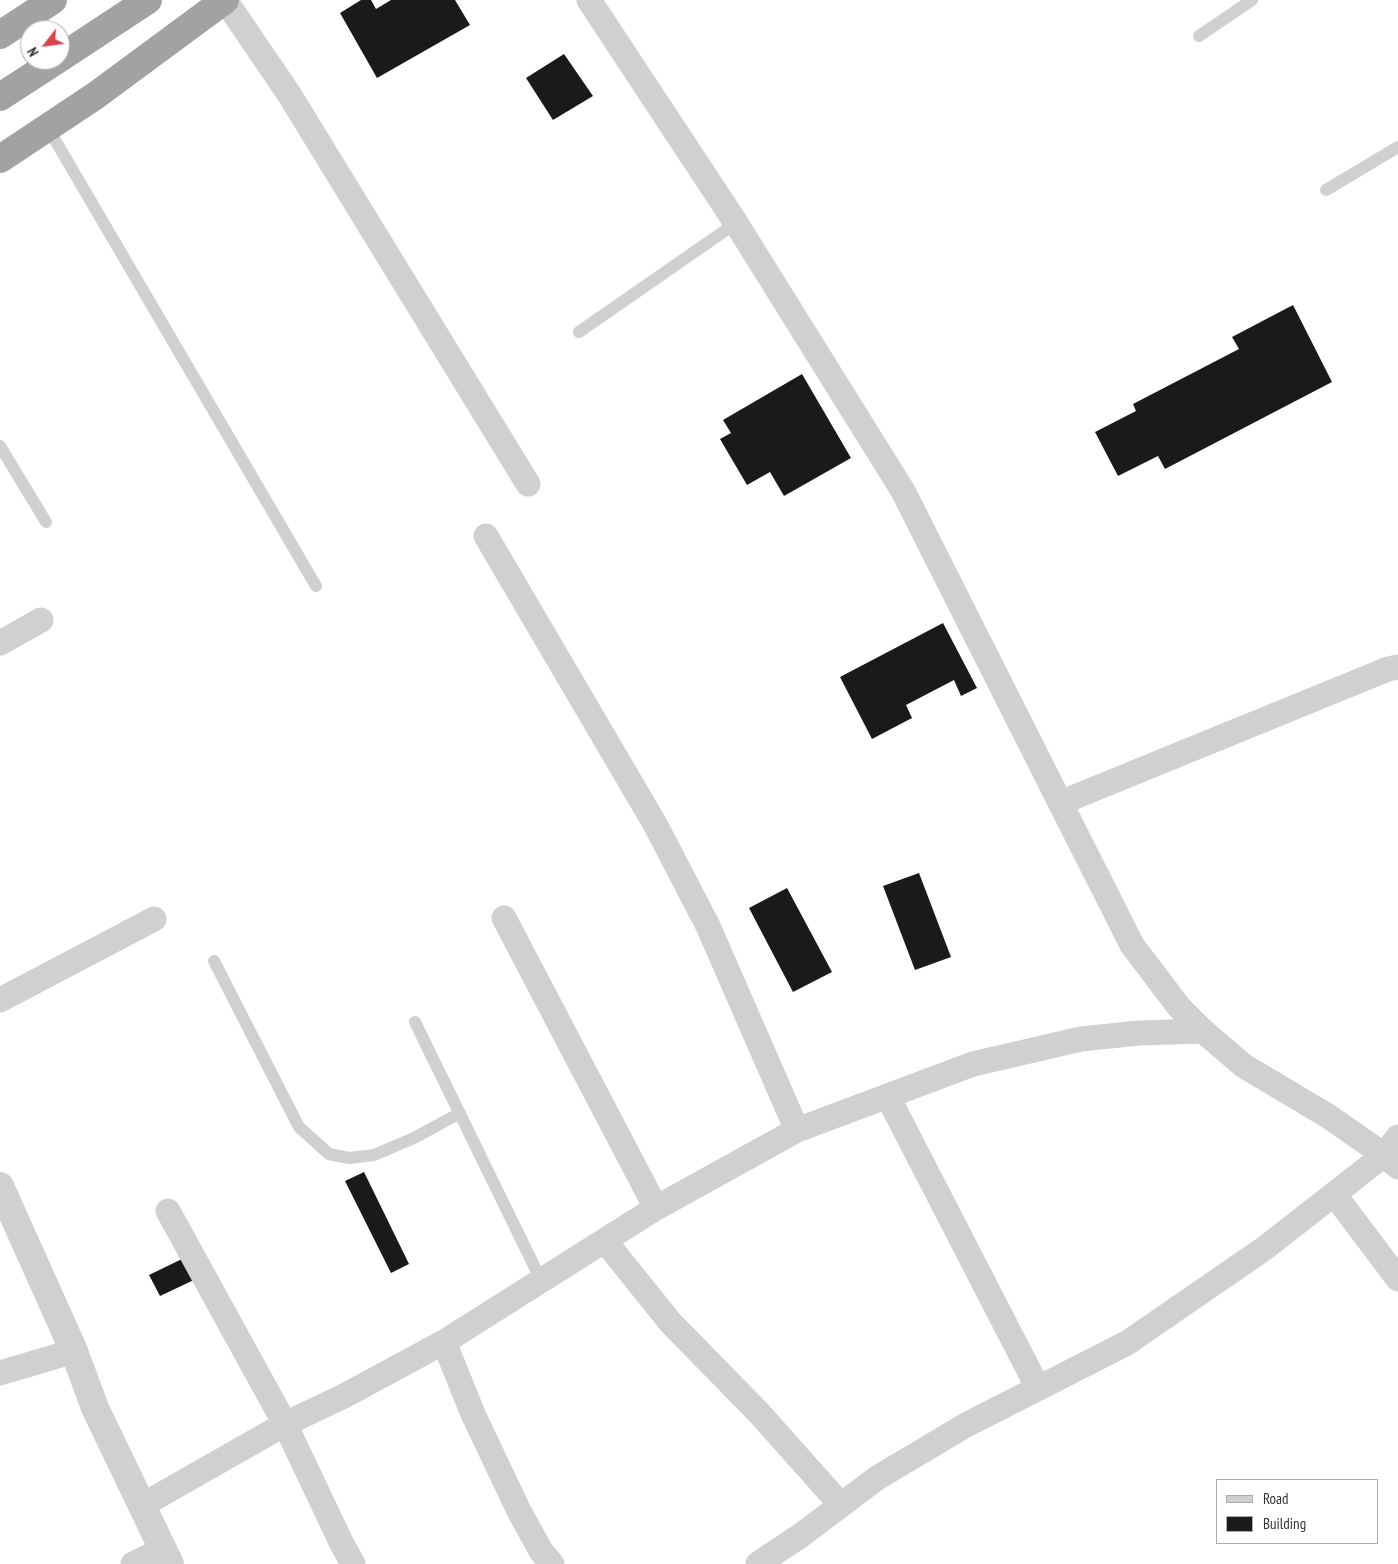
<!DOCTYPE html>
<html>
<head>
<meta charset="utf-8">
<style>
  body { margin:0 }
  #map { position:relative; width:1398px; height:1564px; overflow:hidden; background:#fff; font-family:"PT Sans Narrow",sans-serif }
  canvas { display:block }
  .legend { position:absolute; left:1216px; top:1479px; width:162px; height:65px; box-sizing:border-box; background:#fff; border:1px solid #adadad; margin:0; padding:6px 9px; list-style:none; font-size:15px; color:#333 }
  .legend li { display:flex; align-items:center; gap:10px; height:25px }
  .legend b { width:25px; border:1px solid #adadad }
  .north { position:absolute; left:20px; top:20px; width:50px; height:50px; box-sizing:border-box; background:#fff; border:1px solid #adadad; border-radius:50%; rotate:240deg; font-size:14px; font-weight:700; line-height:20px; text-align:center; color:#333 }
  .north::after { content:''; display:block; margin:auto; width:18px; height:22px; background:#dc434f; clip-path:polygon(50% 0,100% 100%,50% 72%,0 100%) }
</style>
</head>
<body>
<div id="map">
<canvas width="1398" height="1564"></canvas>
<ul class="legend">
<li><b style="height:6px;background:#d0d0d0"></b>Road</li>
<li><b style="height:14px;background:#1a1a1a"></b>Building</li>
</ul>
<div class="north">N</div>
</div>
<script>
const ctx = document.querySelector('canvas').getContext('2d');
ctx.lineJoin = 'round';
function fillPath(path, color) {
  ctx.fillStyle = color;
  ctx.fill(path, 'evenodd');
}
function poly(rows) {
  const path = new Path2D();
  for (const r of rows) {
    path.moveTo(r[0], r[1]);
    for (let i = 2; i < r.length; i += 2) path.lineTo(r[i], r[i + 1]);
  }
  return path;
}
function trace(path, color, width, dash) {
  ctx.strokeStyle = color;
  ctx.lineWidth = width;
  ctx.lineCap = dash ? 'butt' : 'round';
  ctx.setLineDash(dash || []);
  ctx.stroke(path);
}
fillPath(poly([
  [361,0,371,0,376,9,391,0,455,0,470,25,377,78,340,13],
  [564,54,593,96,553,120,526,78],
  [1293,305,1332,382,1165,469,1158,456,1118,476,1095,432,1136,411,1133,404,1239,349,1232,337],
  [802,374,851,458,784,496,770,472,747,485,720,439,731,433,723,420],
  [943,623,977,688,961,696,954,680,906,705,912,718,872,739,840,677],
  [919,873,951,957,915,970,883,886],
  [787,888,832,972,793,992,749,908],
  [364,1172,409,1264,391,1273,345,1181],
  [186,1257,196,1279,160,1296,149,1275]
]), '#1a1a1a');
trace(poly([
  [1199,36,1252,0],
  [48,128,316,586],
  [1326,190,1398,147],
  [579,332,736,223],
  [0,446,46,522],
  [214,961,299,1127,329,1154,349,1158,374,1155,414,1138,460,1113],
  [415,1022,541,1280]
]), '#d0d0d0', 12);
trace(poly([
  [225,0,289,94,528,484],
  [589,0,736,223,903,491,1132,945,1179,1007,1203,1031,1244,1066,1328,1116,1384,1155,1398,1167],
  [486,536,655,824,708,926,797,1130],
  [0,643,41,620],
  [1060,803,1388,669,1398,667],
  [504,918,656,1208],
  [0,1000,154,919],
  [888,1097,1038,1388],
  [1334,1194,1398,1279],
  [168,1211,285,1424,341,1542,353,1564],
  [605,1241,670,1322,759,1413,841,1505],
  [444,1342,473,1414,519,1511,541,1551,552,1564],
  [0,1373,74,1351],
  [141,1506,285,1424,344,1396,444,1342,656,1208,797,1130,973,1064,1081,1039,1139,1033,1203,1031],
  [133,1564,162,1550],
  [758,1564,800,1536,877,1478,966,1425,1127,1343,1265,1248,1384,1155,1398,1137]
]), '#d0d0d0', 25);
trace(poly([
  [0,1186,74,1351,95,1408,170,1564]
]), '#d0d0d0', 28);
trace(poly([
  [0,35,53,0],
  [60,58,148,0],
  [0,97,57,60],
  [0,159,95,96,225,0]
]), '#a2a2a2', 28);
</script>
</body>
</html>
